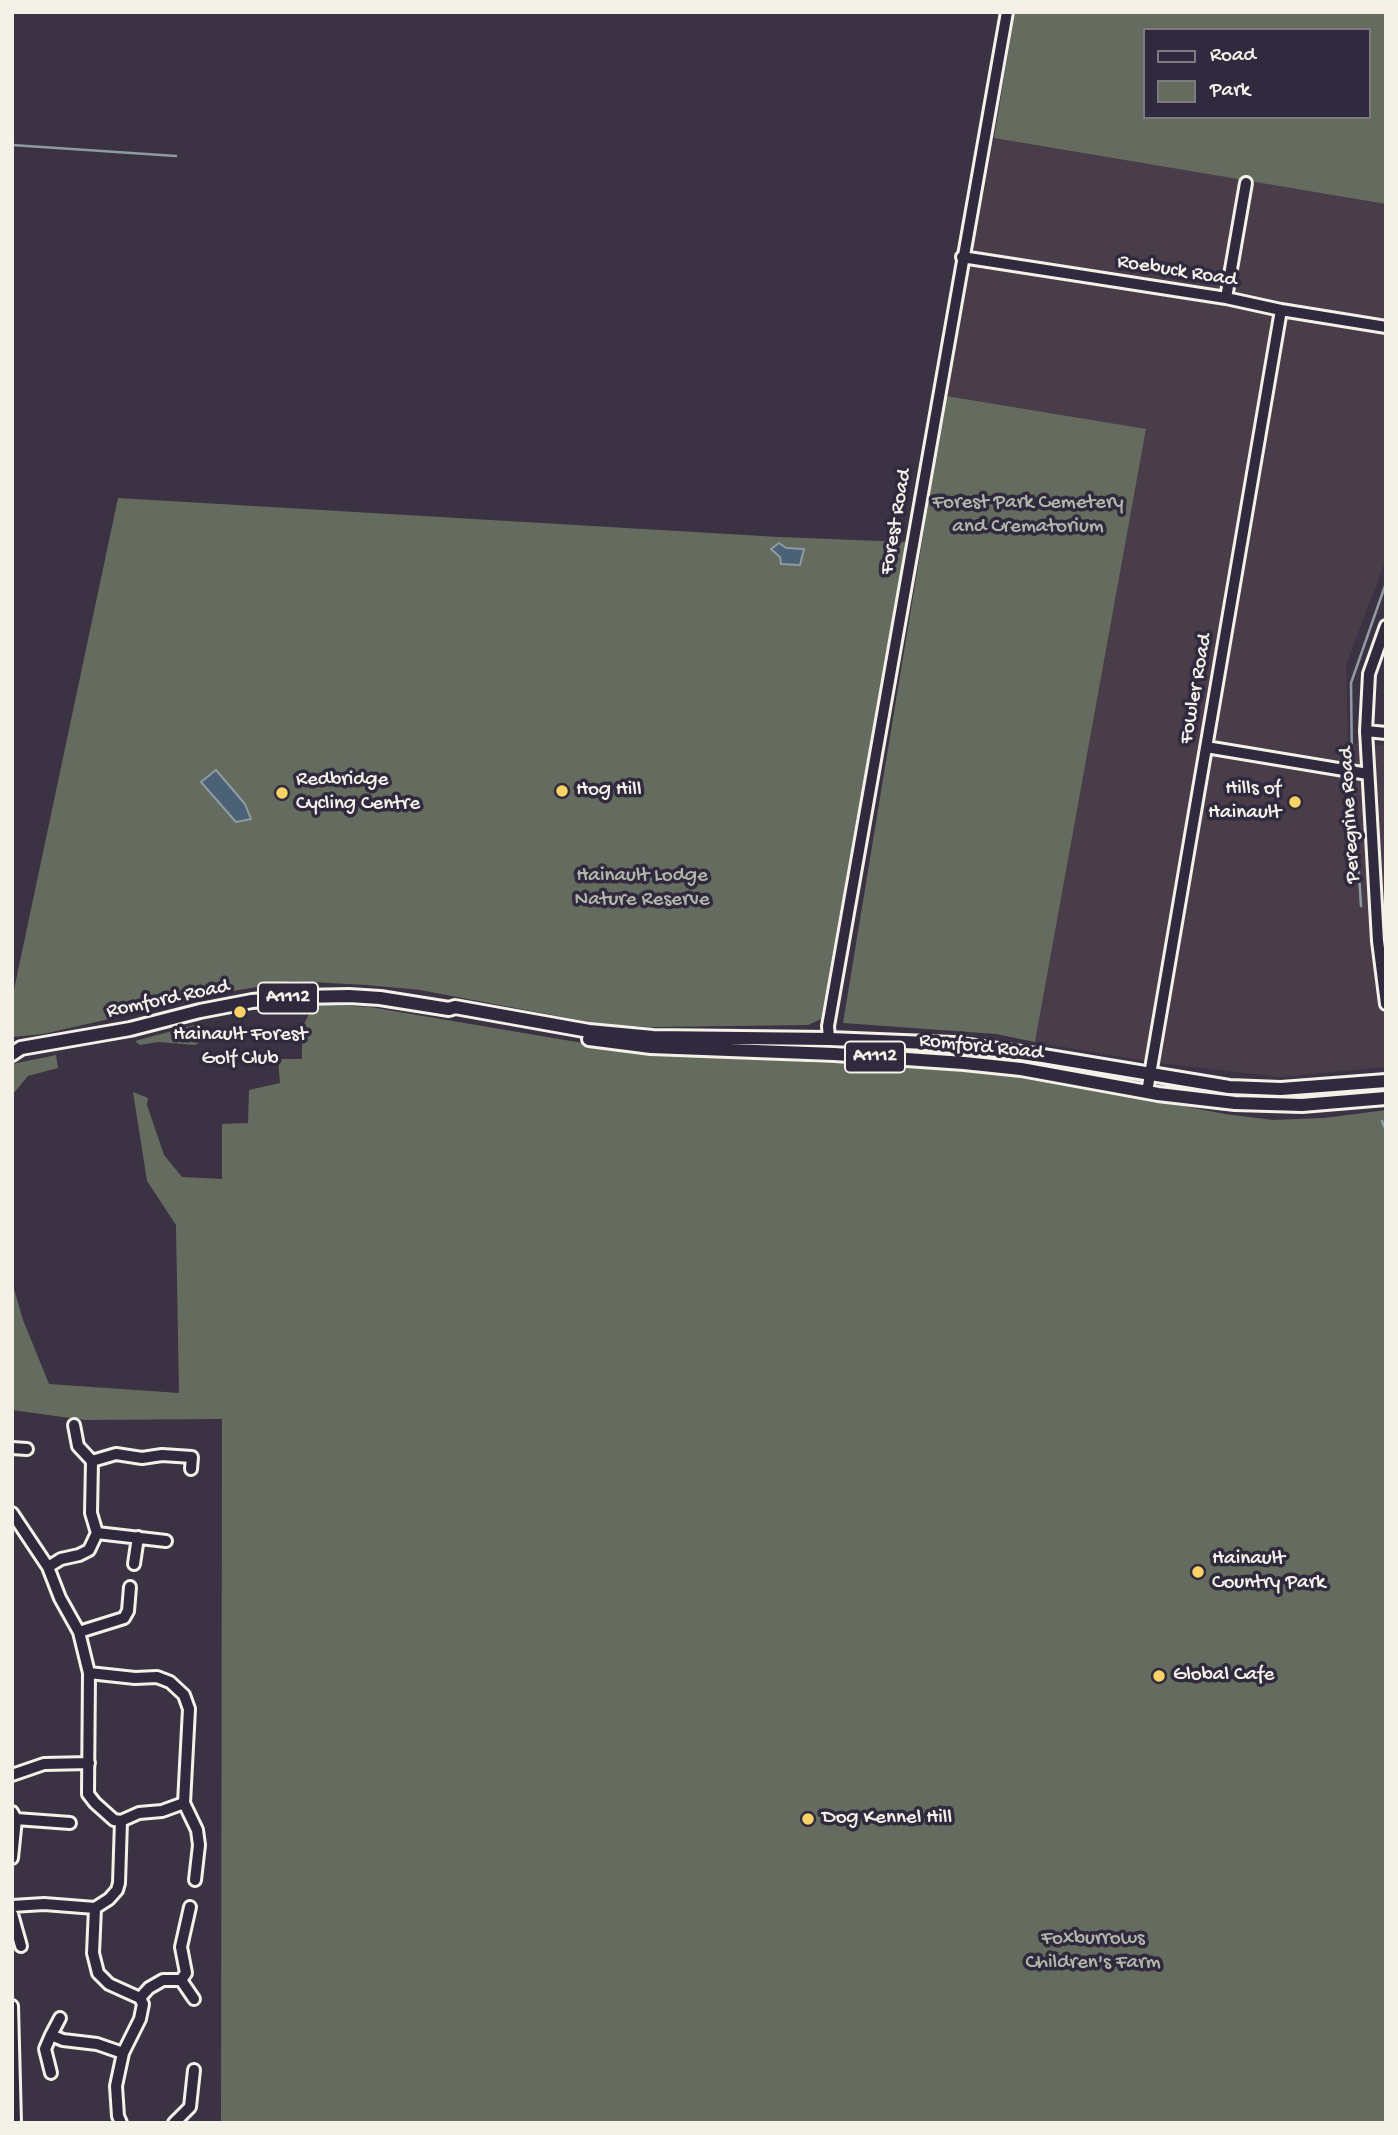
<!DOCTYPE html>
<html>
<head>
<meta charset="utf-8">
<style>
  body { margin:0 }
  #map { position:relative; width:1398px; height:2135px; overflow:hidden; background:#3b3343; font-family:"Gochi Hand",sans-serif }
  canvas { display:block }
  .frame { position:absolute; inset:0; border:14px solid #f4f1e8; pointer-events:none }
  .legend { position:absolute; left:1143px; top:28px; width:228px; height:91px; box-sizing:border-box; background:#2f2a3d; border:2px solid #7e7a81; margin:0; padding:9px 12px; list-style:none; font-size:21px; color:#f4f1e8 }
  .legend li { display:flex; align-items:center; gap:14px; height:35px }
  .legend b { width:35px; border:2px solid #7e7a81 }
</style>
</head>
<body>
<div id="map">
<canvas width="1398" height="2135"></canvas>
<div class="frame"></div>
<ul class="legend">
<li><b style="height:9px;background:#2f2a3d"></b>Road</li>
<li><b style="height:19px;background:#656c5f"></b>Park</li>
</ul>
</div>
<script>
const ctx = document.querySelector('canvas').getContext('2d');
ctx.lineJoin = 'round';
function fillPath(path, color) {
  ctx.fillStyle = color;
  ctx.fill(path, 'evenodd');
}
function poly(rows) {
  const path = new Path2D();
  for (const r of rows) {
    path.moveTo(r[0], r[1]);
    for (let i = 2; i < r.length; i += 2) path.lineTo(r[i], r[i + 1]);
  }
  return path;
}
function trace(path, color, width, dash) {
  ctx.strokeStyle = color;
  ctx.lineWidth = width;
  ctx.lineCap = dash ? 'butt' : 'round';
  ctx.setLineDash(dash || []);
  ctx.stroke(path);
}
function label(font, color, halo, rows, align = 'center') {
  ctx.font = font + ' "Gochi Hand",sans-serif';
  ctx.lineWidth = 7;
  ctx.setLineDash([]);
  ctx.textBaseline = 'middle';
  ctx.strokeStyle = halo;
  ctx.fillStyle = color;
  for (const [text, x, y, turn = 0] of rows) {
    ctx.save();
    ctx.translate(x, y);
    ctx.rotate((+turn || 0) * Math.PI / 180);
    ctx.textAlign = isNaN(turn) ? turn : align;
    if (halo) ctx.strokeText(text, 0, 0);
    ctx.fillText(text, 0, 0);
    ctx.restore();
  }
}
fillPath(poly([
  [994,138,1386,204,1386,559,1346,665,1348,743,1386,745,1386,1067,1281,1077,1158,1063,1035,1042,1146,430,946,396]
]), '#4a3d4a');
fillPath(poly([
  [1015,12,1386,12,1386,204,994,138],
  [1144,30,1368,30,1368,117,1144,117],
  [946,396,1146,429,1035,1042,996,1034,843,1023],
  [118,498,779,537,906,542,821,1019,808,1025,651,1027,600,1024,420,990,367,985,292,981,233,991,43,1034,12,1037,12,999],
  [314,1004,370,1007,624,1050,821,1063,909,1065,1002,1074,1088,1088,1225,1114,1273,1120,1324,1118,1386,1110,1386,2123,221,2123,222,1419,85,1420,12,1410,12,1282,23,1320,49,1384,179,1393,176,1225,147,1181,133,1092,148,1098,147,1105,164,1155,182,1177,222,1179,222,1124,248,1123,249,1090,280,1083,278,1059,302,1059,302,1028],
  [198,1024,201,1030,200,1042,195,1045,158,1042,140,1045,135,1041],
  [56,1055,58,1068,28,1076,12,1095,12,1064]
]), '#656c5f');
const water = poly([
  [779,543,786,548,804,549,800,565,781,564,780,557,771,549,779,543],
  [216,770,245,804,251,819,236,822,201,782,216,770]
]);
fillPath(water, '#4b6176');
trace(water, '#8f9ba4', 2);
trace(poly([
  [12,145,176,156],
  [1352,766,1351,683,1386,583],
  [1353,781,1361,906],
  [1382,1121,1386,1131]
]), '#8f9ba4', 2.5);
const minor = poly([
  [962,257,1226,298,1281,310,1386,327],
  [1226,298,1246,183],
  [1386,626,1369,674,1366,731,1378,941,1386,1004],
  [1366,731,1386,733],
  [1206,747,1368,774],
  [829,1039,828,1026,1007,12],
  [1147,1092,1281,310],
  [12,1448,27,1449],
  [92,1461,116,1454,142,1458,162,1455,192,1457,191,1469],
  [12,1513,48,1567,60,1598,79,1632,89,1673,88,1794,95,1803,114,1820,121,1821],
  [97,1533,166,1541],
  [134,1564,138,1537],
  [48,1567,61,1559,79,1555,89,1550,97,1533,91,1513,92,1461,78,1446,74,1425],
  [79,1632,124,1618,128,1611,130,1587],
  [89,1673,135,1678,157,1677,170,1682,184,1695,189,1709,184,1803,197,1830,199,1845,195,1880],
  [12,1775,44,1764,89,1763],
  [12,1812,16,1819,12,1858],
  [16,1819,70,1823],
  [121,1821,119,1883,117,1890,109,1899,95,1908,93,1953,98,1973,109,1984,140,1998],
  [121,1821,139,1813,162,1811,184,1803],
  [12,1906,44,1904,95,1908],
  [12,1914,21,1946],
  [181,1980,194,1999],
  [140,1998,149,1988,163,1980,181,1980,186,1973,181,1947,190,1907],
  [12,2006,15,2123],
  [51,2035,60,2018],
  [51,2073,45,2049,51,2035,63,2040,97,2044,123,2053],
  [121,2123,118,2116,116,2086,123,2053,140,2019,143,2004,140,1998],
  [174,2123,190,2107,194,2070]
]);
const major = poly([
  [589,1039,651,1047,834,1054,964,1063,1021,1069,1158,1094,1235,1103,1302,1105,1386,1098],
  [12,1054,21,1048,130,1029,200,1011,252,1001,301,997,349,996,380,998,449,1009,455,1007,589,1031,653,1037,829,1039,953,1044,1043,1056,1229,1087,1281,1089,1386,1081]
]);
trace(minor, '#f4f1e8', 16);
trace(major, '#f4f1e8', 18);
trace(minor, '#2f2a3d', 10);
trace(major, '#2f2a3d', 12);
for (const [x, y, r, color] of [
  [562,791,7,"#ffd166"],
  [282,793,7,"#ffd166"],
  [1295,802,7,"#ffd166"],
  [240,1012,7,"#ffd166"],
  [1198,1572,7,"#ffd166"],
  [1159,1676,7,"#ffd166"],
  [808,1819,7,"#ffd166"]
]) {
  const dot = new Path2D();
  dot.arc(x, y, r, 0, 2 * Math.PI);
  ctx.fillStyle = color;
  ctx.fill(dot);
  trace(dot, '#2f2a3d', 2.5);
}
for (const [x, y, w] of [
  [288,998,60],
  [875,1057,60]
]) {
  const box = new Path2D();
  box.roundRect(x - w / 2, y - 15.5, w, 31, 5);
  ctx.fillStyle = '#2f2a3d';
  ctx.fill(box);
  trace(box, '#f4f1e8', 2);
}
label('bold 19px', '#f4f1e8', null, [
  ["A1112",288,998],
  ["A1112",875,1057]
]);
label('21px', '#f4f1e8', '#2f2a3d', [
  ["Roebuck Road",1177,272,9],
  ["Forest Road",897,522,-80],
  ["Fowler Road",1197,689,-80],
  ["Peregrine Road",1351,815,-93],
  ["Romford Road",168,1000,-12],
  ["Romford Road",981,1048,6]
]);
label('21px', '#b4b5aa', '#2f2a3d', [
  ["Forest Park Cemetery",1028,504],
  ["and Crematorium",1028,528],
  ["Hainault Lodge",642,877],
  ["Nature Reserve",642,901],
  ["Foxburrows",1093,1940],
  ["Children's Farm",1093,1964]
]);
label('21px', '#f4f1e8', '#2f2a3d', [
  ["Redbridge",296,781],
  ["Cycling Centre",296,805],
  ["Hills of",1281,790,"right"],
  ["Hainault",1281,814,"right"],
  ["Hog Hill",576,791],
  ["Hainault Forest",240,1036,"center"],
  ["Golf Club",240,1060,"center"],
  ["Hainault",1212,1560],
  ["Country Park",1212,1584],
  ["Global Cafe",1173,1676],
  ["Dog Kennel Hill",822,1819]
], 'left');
</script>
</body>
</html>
